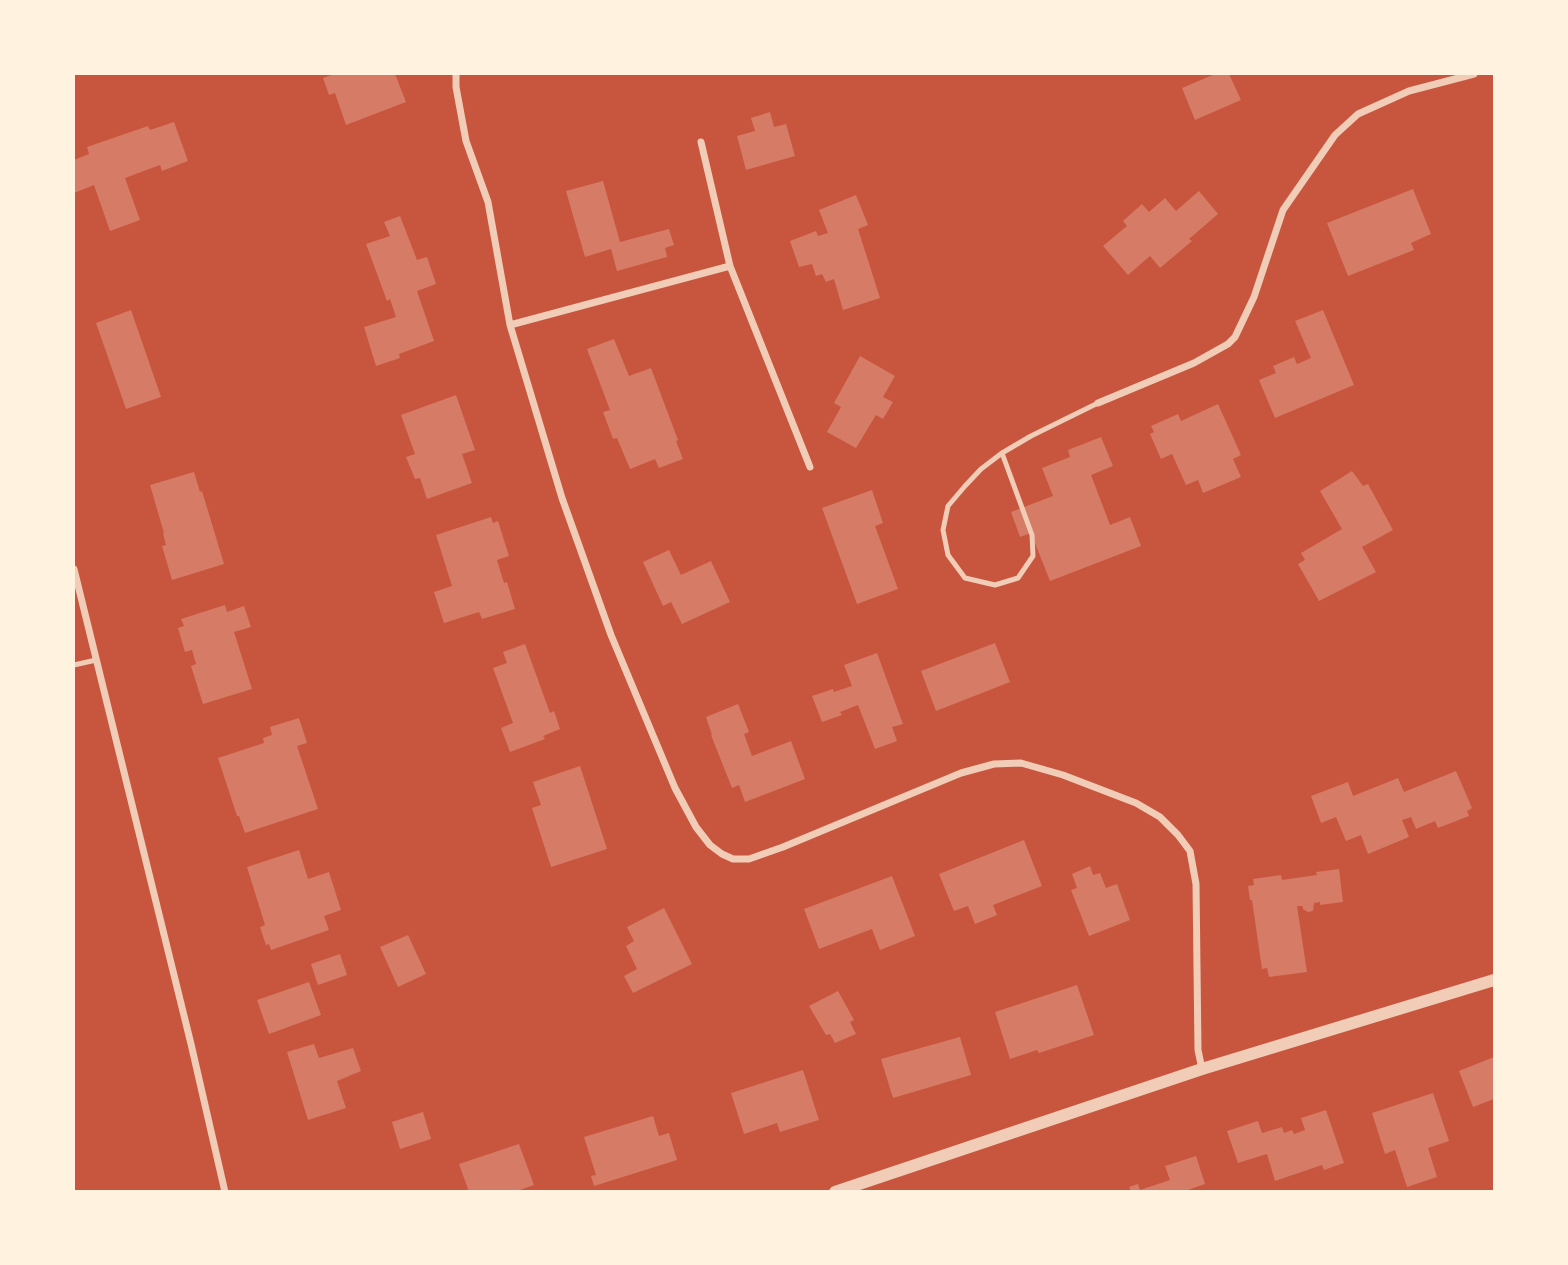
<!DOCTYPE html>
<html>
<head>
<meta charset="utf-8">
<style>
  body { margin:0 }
  #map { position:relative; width:1568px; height:1265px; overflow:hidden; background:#c8553d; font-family:"Roboto Serif",serif }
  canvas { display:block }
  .frame { position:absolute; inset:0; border:75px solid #fff3e0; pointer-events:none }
</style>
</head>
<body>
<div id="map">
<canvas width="1568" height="1265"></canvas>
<div class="frame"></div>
</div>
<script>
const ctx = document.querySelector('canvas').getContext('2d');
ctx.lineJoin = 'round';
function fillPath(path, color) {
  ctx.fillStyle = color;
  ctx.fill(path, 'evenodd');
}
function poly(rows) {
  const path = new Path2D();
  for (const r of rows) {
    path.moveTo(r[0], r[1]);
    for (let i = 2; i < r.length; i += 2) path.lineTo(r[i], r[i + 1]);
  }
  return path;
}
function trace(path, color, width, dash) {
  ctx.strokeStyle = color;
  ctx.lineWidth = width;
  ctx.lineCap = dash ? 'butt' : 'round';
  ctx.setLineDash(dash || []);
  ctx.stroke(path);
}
fillPath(poly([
  [334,74,395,74,406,102,346,125,335,93,329,95,323,78],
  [1215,74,1229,74,1241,100,1195,120,1182,88],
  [770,112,774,127,786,124,795,156,746,170,737,136,755,131,751,118],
  [174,122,188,161,162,171,160,165,125,178,140,220,110,231,94,185,74,193,74,160,89,154,87,147,148,126,150,130],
  [603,181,620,242,669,229,674,245,665,248,667,257,617,271,611,249,585,257,566,191],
  [1413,189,1431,234,1411,243,1414,250,1348,276,1327,223],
  [1199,191,1218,214,1189,239,1192,241,1160,268,1150,256,1128,275,1103,246,1127,226,1123,221,1142,204,1149,212,1165,198,1176,211],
  [856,195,868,225,858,229,880,298,843,310,834,279,826,282,822,274,816,276,812,264,799,267,790,241,816,231,818,236,828,233,819,210],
  [400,216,417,260,427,257,436,284,417,291,434,341,399,354,400,358,376,366,364,327,396,317,390,299,387,301,366,244,390,236,384,222],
  [131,310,161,397,126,409,96,323],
  [1323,310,1354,385,1275,418,1259,380,1276,373,1273,366,1294,357,1297,364,1311,358,1295,321],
  [614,339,629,376,651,368,678,440,676,441,683,459,659,468,655,459,630,469,617,438,613,439,603,412,610,410,587,349],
  [860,356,895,376,883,397,893,402,883,419,876,415,856,448,827,432,841,407,834,403],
  [456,395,475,450,462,454,472,483,427,499,420,478,415,479,406,457,415,454,401,415],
  [1218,404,1241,455,1233,459,1241,477,1203,493,1198,480,1186,485,1172,454,1161,459,1150,434,1154,432,1151,426,1178,414,1181,421],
  [1101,437,1113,466,1091,475,1110,525,1130,517,1141,546,1050,581,1031,533,1020,537,1011,512,1053,496,1042,468,1070,457,1068,450],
  [1352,471,1363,486,1368,484,1393,530,1362,547,1376,572,1319,601,1298,564,1305,560,1301,553,1342,529,1320,491],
  [194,472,200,492,202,491,224,564,172,580,162,546,166,545,163,533,164,533,150,485],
  [872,490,883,523,875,526,898,589,857,604,822,508],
  [491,517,493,523,498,521,509,556,497,560,504,583,507,582,515,609,482,619,479,612,444,623,434,592,452,586,436,535],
  [669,550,681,575,711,561,730,602,682,624,671,602,663,606,643,562],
  [225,605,227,612,244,606,251,627,234,632,252,689,203,704,191,666,196,664,192,650,185,652,178,628,184,626,181,619],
  [995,643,1010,682,936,711,921,671],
  [525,644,550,713,554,711,560,729,543,736,545,739,510,752,501,728,513,723,493,668,507,663,503,652],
  [877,653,903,724,892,727,897,741,875,749,858,705,840,712,842,715,822,722,812,696,833,689,834,692,852,686,844,665],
  [738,704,749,732,744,734,752,756,791,741,805,779,745,802,739,785,732,788,711,735,712,735,706,717],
  [299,718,307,743,297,746,318,809,245,833,239,816,237,816,218,758,264,743,263,738,272,735,270,727],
  [580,766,607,849,551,867,532,808,541,805,533,782],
  [1456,771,1472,808,1467,811,1469,816,1438,828,1435,821,1416,829,1411,817,1402,820,1409,837,1368,854,1361,835,1346,841,1336,817,1321,823,1311,796,1348,782,1353,796,1398,778,1404,792],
  [1024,840,1042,886,993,905,997,915,975,924,968,906,954,911,939,874],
  [299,850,308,879,329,872,341,910,324,916,329,930,271,950,269,944,266,945,260,927,265,925,247,867],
  [1090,866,1093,875,1100,873,1106,888,1117,884,1130,920,1089,936,1071,890,1077,888,1072,874],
  [1339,869,1343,902,1320,905,1320,902,1314,903,1313,911,1308,912,1303,909,1303,906,1297,906,1307,972,1269,977,1267,968,1262,969,1252,900,1250,900,1248,886,1254,885,1253,879,1281,875,1282,880,1317,875,1316,872],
  [892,876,915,936,880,950,872,929,819,949,804,909],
  [664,908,692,964,633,993,624,976,637,969,626,946,634,941,627,927],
  [408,935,426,974,398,987,380,947],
  [340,954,347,975,318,985,311,964],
  [309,982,321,1015,269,1034,257,1000],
  [1077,985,1094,1035,1039,1053,1037,1050,1010,1059,995,1012],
  [838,991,854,1020,850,1022,856,1034,835,1043,830,1034,826,1035,809,1006],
  [960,1037,971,1075,893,1098,881,1059],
  [314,1044,319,1058,353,1048,361,1071,337,1081,346,1108,308,1120,287,1052],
  [1494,1057,1494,1099,1473,1107,1459,1071],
  [803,1070,819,1120,780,1132,777,1123,744,1134,731,1093],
  [1433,1093,1449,1141,1428,1148,1437,1177,1407,1187,1395,1150,1385,1154,1372,1113],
  [1326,1110,1344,1163,1324,1170,1322,1165,1275,1181,1267,1154,1238,1163,1227,1131,1258,1121,1262,1133,1282,1127,1284,1133,1292,1130,1294,1134,1305,1130,1301,1118],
  [423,1112,431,1139,400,1149,392,1122],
  [653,1116,659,1136,669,1133,677,1160,594,1186,591,1176,596,1175,584,1137],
  [519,1144,534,1185,514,1192,469,1192,459,1164],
  [1196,1156,1205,1184,1182,1192,1131,1192,1129,1187,1138,1184,1140,1190,1170,1180,1165,1166]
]), '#d67c66');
trace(poly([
  [1002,453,1032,535,1033,556,1018,578,995,585,965,578,948,555,943,530,948,506,965,486,981,469,1002,453,1031,436,1098,403],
  [74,665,96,660]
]), '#f1ccb7', 5);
trace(poly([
  [456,74,456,87,466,141,488,202,510,325,562,498,611,635,675,788,696,827,710,845,722,854,733,859,749,859,783,847,961,773,994,764,1021,763,1063,775,1136,803,1160,817,1178,835,1190,851,1196,884,1198,1050,1202,1069],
  [701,142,730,266,810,467],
  [510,325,730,266],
  [1098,403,1194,363,1228,344,1235,337,1254,297,1283,210,1335,135,1358,114,1409,91,1474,74],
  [74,569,191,1044,225,1192]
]), '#f1ccb7', 7);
trace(poly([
  [835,1192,1202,1069,1494,980]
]), '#f1ccb7', 12);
</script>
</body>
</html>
